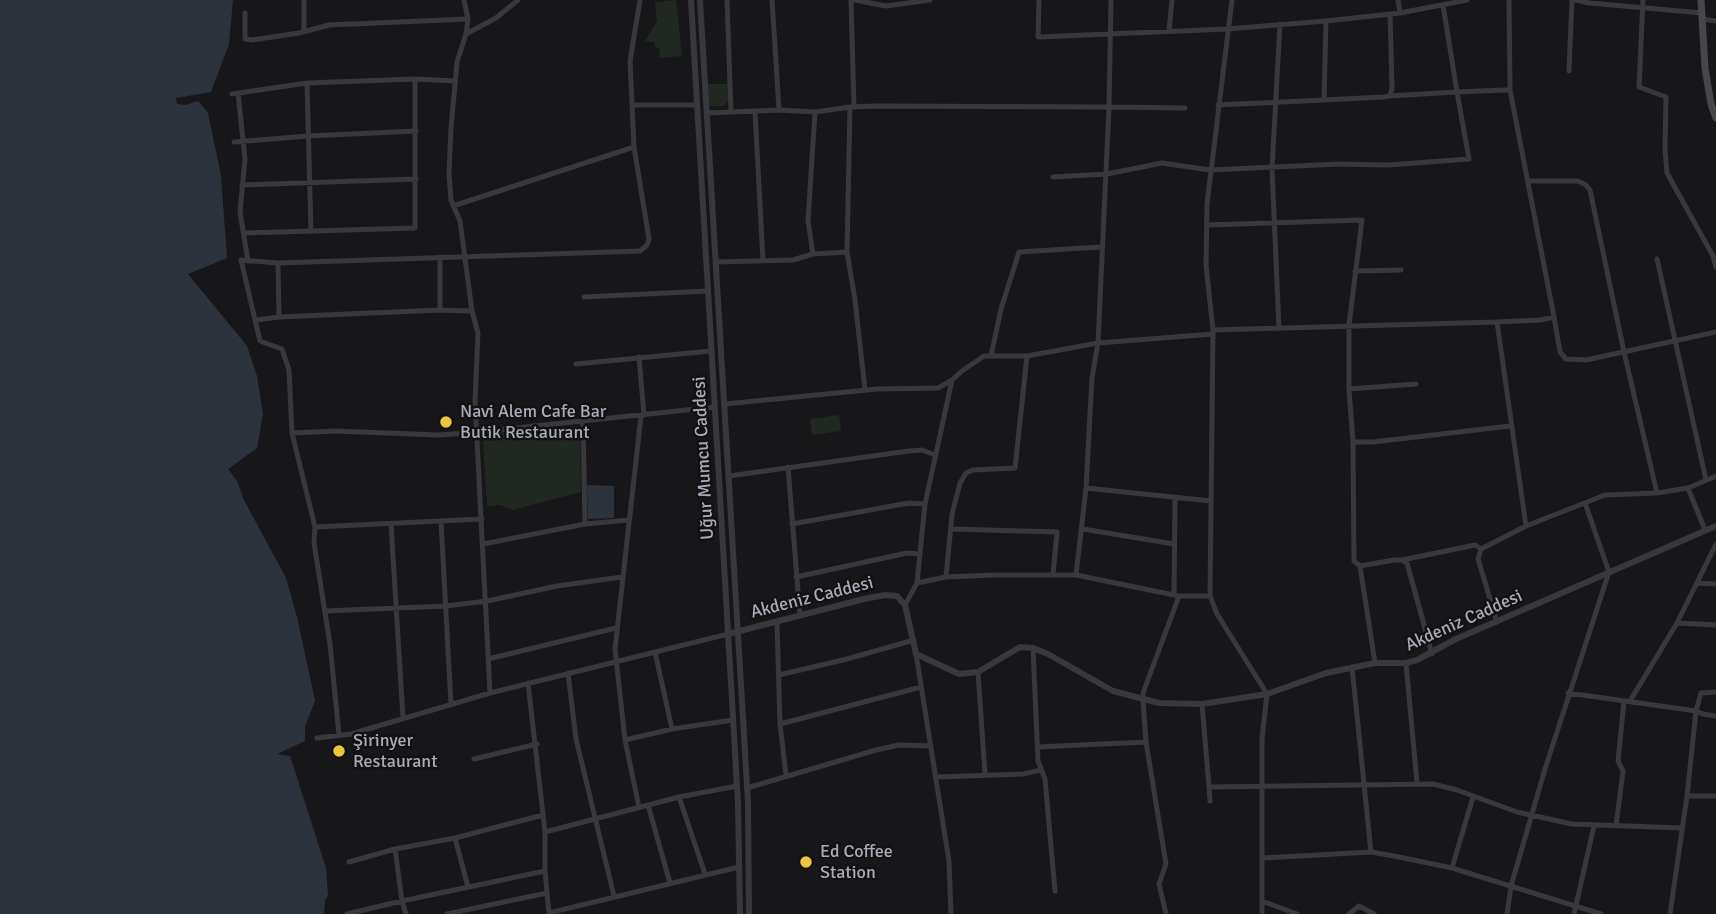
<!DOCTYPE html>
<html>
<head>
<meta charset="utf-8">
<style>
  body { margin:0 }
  canvas { display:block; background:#171618 }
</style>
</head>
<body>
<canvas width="1716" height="914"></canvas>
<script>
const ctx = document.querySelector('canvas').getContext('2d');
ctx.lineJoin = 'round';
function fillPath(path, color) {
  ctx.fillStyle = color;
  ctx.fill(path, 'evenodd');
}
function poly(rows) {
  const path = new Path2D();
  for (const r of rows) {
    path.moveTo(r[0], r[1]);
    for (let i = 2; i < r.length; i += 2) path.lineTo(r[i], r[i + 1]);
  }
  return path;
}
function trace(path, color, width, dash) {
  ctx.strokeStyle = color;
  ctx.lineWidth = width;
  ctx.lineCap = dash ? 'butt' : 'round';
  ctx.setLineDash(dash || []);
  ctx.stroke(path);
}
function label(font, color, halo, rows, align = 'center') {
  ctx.font = font + ' Signika,sans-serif';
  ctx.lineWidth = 5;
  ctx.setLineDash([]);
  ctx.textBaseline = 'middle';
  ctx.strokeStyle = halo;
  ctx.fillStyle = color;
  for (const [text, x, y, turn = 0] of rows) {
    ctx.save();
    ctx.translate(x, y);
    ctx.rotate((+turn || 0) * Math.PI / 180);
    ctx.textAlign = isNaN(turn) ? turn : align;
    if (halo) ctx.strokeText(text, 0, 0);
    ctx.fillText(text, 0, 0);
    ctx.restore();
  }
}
fillPath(poly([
  [676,0,682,56,660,58,659,48,655,47,655,42,645,41,657,21,655,2],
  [707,84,728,84,728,101,724,106,711,106,708,103],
  [839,415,841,431,812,435,810,419],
  [580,426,581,492,512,510,500,505,487,506,483,439,487,434]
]), '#212822');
fillPath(poly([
  [0,0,233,0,229,44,211,92,176,98,177,104,185,105,198,101,208,113,221,176,227,258,188,274,247,346,257,376,263,414,257,448,228,469,237,481,244,500,286,578,297,617,315,701,305,726,305,741,277,754,290,756,326,868,328,896,325,900,324,914,0,914],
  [587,485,614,486,614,518,588,519]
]), '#2d333c');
trace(poly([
  [304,0,304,31],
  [464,0,468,19,466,34,457,62,451,128,449,174,451,200,460,221,472,311,478,333,475,401,490,693],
  [727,0,731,111],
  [772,0,779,110],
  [851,0,854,107],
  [855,0,886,6,930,0],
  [1039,0,1038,37,1227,29,1326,21,1400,13,1467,0],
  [1232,0,1207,204,1206,265,1213,330,1210,596,1217,614,1267,694,1262,739,1262,914],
  [1398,0,1400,13],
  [1575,0,1590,3,1702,13],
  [1643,0,1639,87,1666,97,1665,150,1667,173,1713,256,1716,267],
  [1443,5,1457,92,1505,90,1510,90,1509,0],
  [245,13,245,39,252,40,299,33,329,25,468,19],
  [1702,19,1716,21],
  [1326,21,1324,100,1383,97,1390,96,1392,88,1390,14],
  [1169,31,1172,0],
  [466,34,496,18,518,0],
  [1569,71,1572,0],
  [307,83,311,232],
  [1510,90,1554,317],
  [238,93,245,159,240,212,248,261],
  [232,94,307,83,415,79,455,81],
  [632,105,697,105],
  [1218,105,1324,100],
  [755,112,763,261],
  [707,113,779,110,815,112,850,107,877,106,1109,107,1111,0],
  [234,142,308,136,416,131],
  [1053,177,1107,174,1162,163,1210,170,1339,164,1388,165,1469,159,1457,92,1388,96],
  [1528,181,1578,181,1586,185,1590,190,1624,352,1657,493],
  [242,185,416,179],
  [453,206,634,147,630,61,640,0],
  [1207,225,1362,220,1349,325,1349,389,1353,442,1373,442,1510,426],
  [244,233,415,228,415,79],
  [847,252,850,107],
  [813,254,847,252,855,300,865,390],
  [440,257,440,310],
  [1657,259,1706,480],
  [716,262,793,260,813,254,808,221,815,112],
  [278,263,279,317],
  [1355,271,1401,270],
  [584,297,708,291],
  [256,320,279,317,440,310,472,311],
  [1497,322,1526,526],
  [1279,329,1272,168,1280,24],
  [1213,330,1497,322,1540,320,1554,317,1560,352,1566,359,1586,360,1716,332],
  [991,356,1001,309,1019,252,1101,247],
  [639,357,644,415],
  [576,364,711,351],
  [1349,389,1416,384],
  [725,404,877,389,938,388,952,380],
  [641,416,615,649,625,740,672,729,733,720],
  [583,422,585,524],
  [292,433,335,431,438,435,468,433,715,407],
  [1353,442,1354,561,1360,566,1375,663],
  [788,467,800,616],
  [729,476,909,451,922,450,935,455],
  [1086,488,1211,501],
  [1688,488,1705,530],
  [441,522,451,704],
  [391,524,403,718],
  [792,524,909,503,925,504],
  [315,527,292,433,289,370,282,349,260,341,241,260,278,263,640,251,647,245,649,239,634,147],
  [951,529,1057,532,1053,575],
  [1083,529,1174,544],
  [483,544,585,524,629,520],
  [1402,560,1475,545,1481,549],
  [1360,566,1394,560,1402,560,1407,563,1432,654],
  [1076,575,1086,488,1092,378,1098,343,1109,107,1185,108],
  [796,577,907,553,919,554],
  [946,577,952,514,960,483,966,473,973,470,1015,468,1027,356],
  [917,583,925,504,952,380,962,371,984,356,1027,356,1098,343,1213,334],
  [1697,583,1716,584],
  [1174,595,1175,499],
  [905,605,917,583,946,577,993,575,1076,575,1179,596,1210,596],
  [325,611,446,606,487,601,557,586,622,577],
  [777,622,780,724,786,775],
  [1497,622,1478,559,1481,549,1526,526,1605,495,1657,493,1688,488,1716,476],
  [1677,623,1716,625],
  [1033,648,1038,761,1045,779,1055,891],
  [655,652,672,729],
  [916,654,949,861,951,914],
  [488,659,616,628],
  [1406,663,1417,783],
  [1352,667,1371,852],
  [978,672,985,774],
  [568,673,576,739,614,896],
  [779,675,847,659,914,640],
  [528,683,545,832,545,871,549,914],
  [1568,693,1696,711,1701,693,1716,692],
  [1630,701,1677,623,1716,544],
  [1202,704,1209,787,1433,784,1457,790,1517,812,1572,824,1682,828],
  [780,724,921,687],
  [339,735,330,644,314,543,315,527,482,519],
  [317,738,351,734,490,693,728,634],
  [625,740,639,807],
  [1037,747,1146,742],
  [474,759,537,744],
  [937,777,1023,774,1041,770],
  [1209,787,1210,801],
  [747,788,876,750,899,745,931,746],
  [1687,796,1696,711,1703,714,1716,716],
  [679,797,705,874],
  [648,805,670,883],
  [1616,826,1623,771,1618,761,1624,701],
  [545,832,679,797,737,786],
  [455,838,468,887],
  [395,849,402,901,545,871],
  [1263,858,1371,852,1394,856,1452,868,1601,914],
  [349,862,395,849,455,838,543,815],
  [1452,868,1473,797],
  [1262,901,1297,914],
  [549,913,739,867],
  [347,914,402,901,406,914],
  [447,914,547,893],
  [1166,914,1159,884,1166,864,1146,742,1143,700,1143,693,1179,596],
  [1349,914,1359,906,1374,914],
  [1507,914,1511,886,1545,769,1609,572,1585,503],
  [1574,914,1594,826],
  [1670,914,1687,796,1716,796]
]), '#38383d', 5);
trace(poly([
  [691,0,738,803,740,914],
  [700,0,748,802,749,914],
  [728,634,864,599,885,595,897,596,905,605,916,654,959,674,978,672,1020,647,1033,648,1048,654,1113,691,1159,703,1202,704,1267,694,1326,673,1375,663,1406,663,1417,660,1456,639,1716,526]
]), '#38383d', 6);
trace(poly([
  [1701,0,1705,68,1711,104,1716,118]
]), '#46474d', 7);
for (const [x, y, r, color] of [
  [446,422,7,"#edc63a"],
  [339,751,7,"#edc63a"],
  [806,862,7,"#edc63a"]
]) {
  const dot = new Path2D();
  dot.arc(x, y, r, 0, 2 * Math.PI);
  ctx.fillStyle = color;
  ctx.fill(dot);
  trace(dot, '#121113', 2.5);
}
label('18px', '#a9acb8', '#121113', [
  ["Navi Alem Cafe Bar",460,412],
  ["Butik Restaurant",460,433],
  ["Şirinyer",353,741],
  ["Restaurant",353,762],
  ["Ed Coffee",820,852],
  ["Station",820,873]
], 'left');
label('18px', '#a9acb8', '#121113', [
  ["Uğur Mumcu Caddesi",704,458,-93],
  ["Akdeniz Caddesi",812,598,-14],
  ["Akdeniz Caddesi",1464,621,-24]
]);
</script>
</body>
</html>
